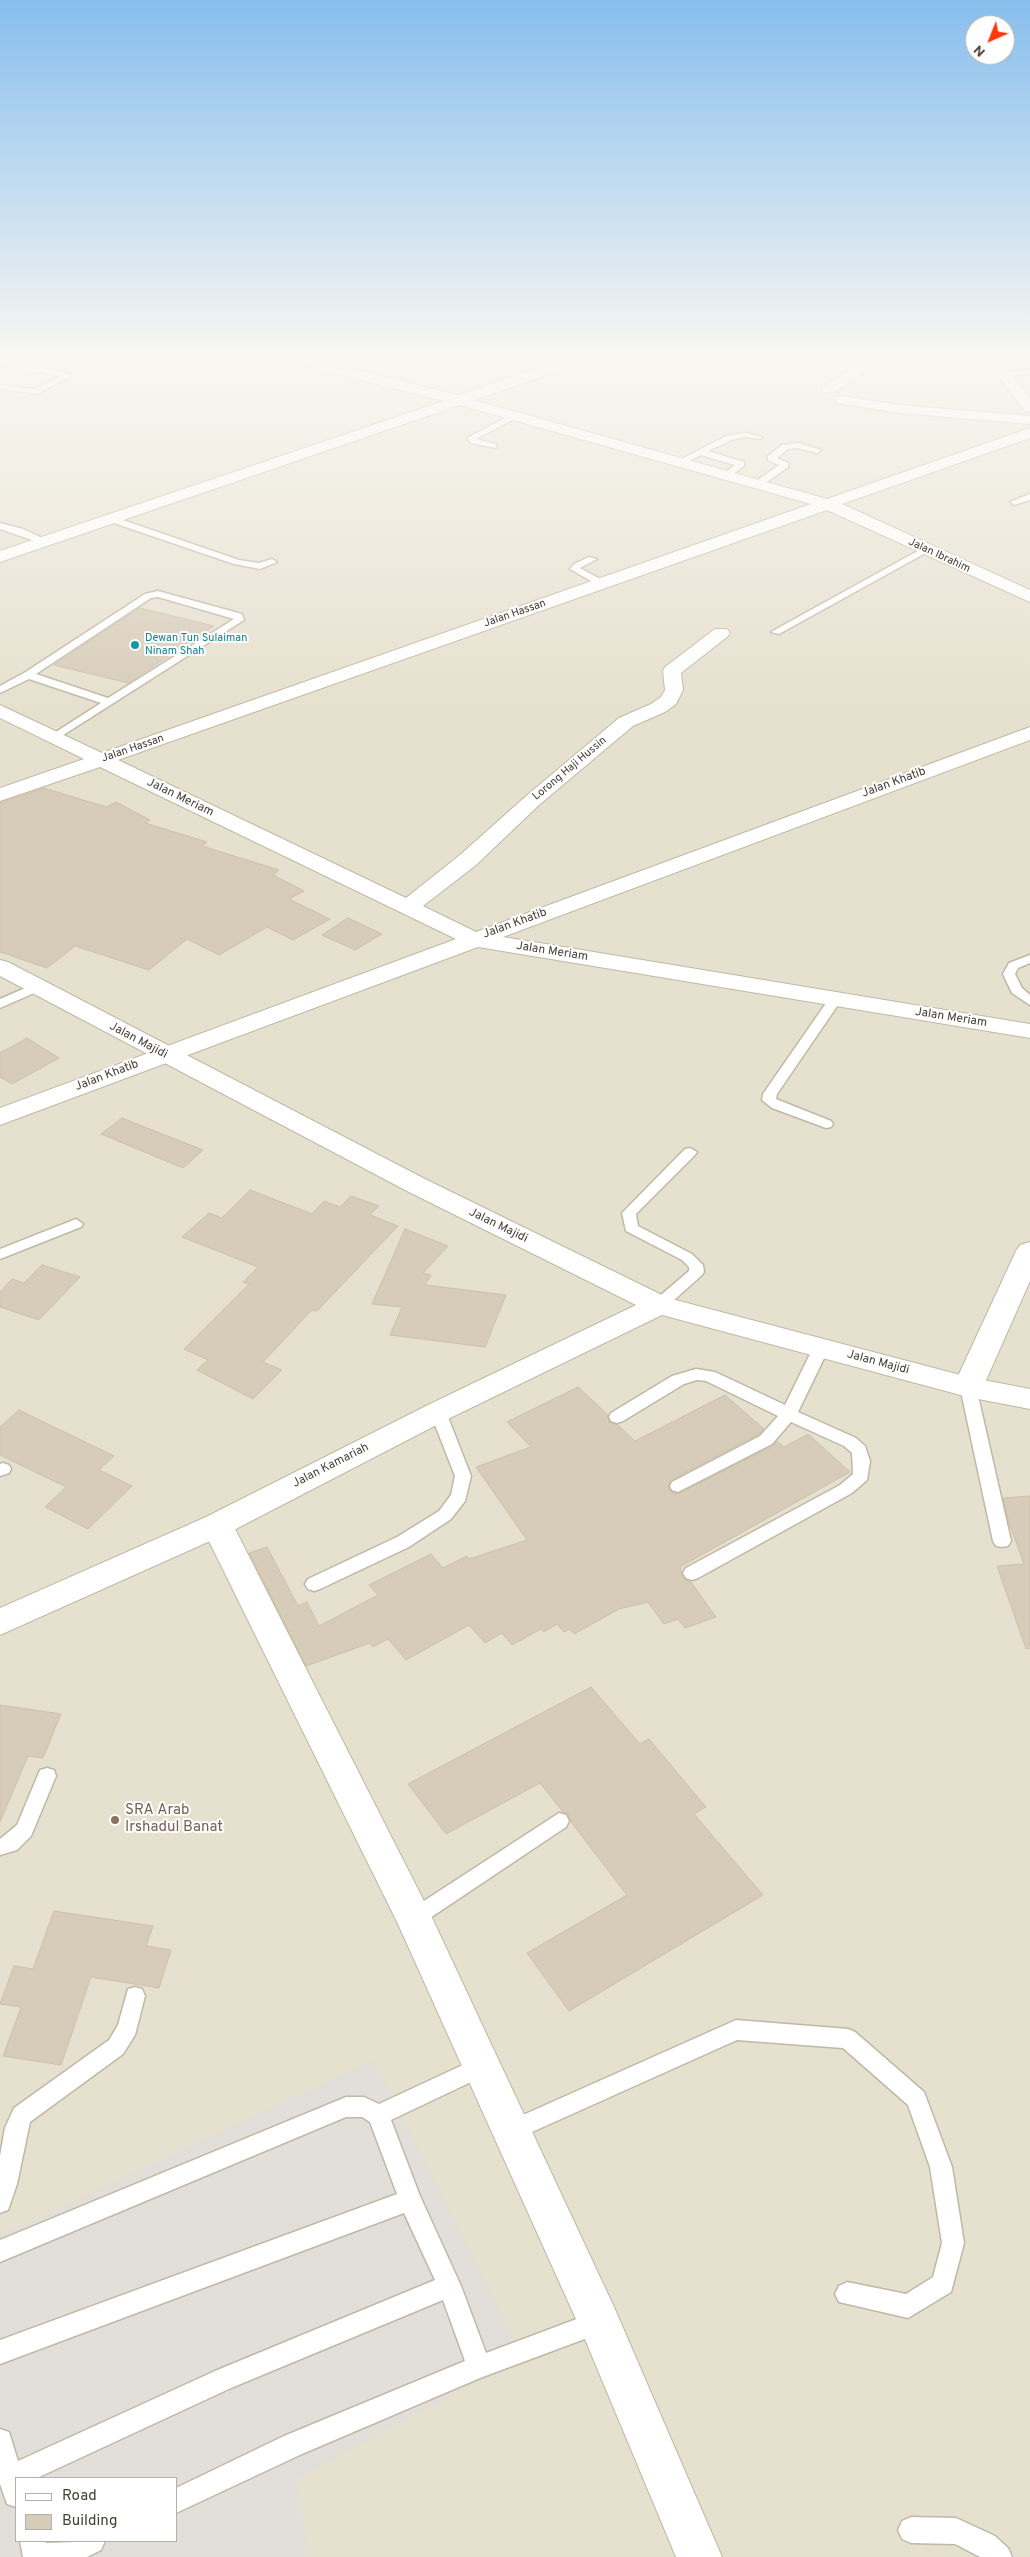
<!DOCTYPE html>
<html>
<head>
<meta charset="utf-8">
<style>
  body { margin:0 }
  #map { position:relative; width:1030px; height:2557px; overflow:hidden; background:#f2ede1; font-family:Overpass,sans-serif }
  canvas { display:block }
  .legend { position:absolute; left:15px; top:2477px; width:162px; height:65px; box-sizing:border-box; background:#fff; border:1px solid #b4b1ad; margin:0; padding:6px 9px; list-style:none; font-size:15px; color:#433d32 }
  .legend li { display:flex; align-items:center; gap:10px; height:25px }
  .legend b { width:25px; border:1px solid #b4b1ad }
  .north { position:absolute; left:965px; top:15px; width:50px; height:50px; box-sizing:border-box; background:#fff; border:1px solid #b4b1ad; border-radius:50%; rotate:224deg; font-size:14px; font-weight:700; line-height:20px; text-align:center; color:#433d32 }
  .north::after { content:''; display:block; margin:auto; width:18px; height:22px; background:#ff370b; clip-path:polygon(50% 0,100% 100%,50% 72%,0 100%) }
</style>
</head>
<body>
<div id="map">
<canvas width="1030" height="2557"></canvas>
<ul class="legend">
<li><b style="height:6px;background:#fff"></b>Road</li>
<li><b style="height:14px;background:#d7ccb9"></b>Building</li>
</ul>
<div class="north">N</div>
</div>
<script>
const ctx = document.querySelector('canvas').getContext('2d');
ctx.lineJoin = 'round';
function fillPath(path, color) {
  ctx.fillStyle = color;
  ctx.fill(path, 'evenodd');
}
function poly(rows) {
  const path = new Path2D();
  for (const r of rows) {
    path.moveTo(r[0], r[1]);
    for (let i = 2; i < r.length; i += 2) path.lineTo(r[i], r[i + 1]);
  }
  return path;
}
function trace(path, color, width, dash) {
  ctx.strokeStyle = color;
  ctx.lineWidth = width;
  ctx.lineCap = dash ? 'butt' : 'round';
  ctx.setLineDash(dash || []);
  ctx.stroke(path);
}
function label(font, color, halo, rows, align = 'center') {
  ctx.font = font + ' Overpass,sans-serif';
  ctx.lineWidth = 4;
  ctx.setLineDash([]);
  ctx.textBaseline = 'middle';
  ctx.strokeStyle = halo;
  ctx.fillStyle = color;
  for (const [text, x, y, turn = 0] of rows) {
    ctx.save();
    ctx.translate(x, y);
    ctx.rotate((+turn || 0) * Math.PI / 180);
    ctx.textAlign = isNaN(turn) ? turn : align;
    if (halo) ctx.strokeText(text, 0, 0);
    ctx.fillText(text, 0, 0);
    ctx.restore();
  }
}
fillPath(poly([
  [0,353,1030,353,1030,2557,0,2557],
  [16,2478,176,2478,176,2541,16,2541]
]), '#e6e0ce');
fillPath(poly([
  [373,2060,523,2356,296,2479,309,2557,0,2557,0,2236],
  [16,2478,176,2478,176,2541,16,2541]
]), '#e2dfda');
const building = poly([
  [140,608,214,626,128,683,54,665,140,608],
  [44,788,106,807,116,802,150,820,145,823,207,842,202,846,279,870,273,875,304,891,289,899,330,919,293,940,267,927,219,955,187,939,149,970,75,946,47,968,0,952,0,803,44,788],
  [348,918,382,934,355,950,322,935,348,918],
  [27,1038,59,1058,12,1084,0,1077,0,1053,27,1038],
  [122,1118,203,1150,183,1168,101,1134,122,1118],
  [250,1190,312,1214,324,1201,340,1207,351,1196,379,1206,370,1215,398,1226,317,1311,312,1310,263,1362,282,1370,253,1399,197,1370,208,1360,184,1349,249,1284,243,1282,258,1267,182,1237,209,1213,222,1218,250,1190],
  [405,1229,448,1246,423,1273,431,1275,425,1285,506,1295,485,1347,390,1335,402,1307,372,1304,405,1229],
  [42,1265,80,1277,39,1320,0,1307,0,1292,12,1279,24,1283,42,1265],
  [578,1387,608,1415,609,1422,618,1425,635,1441,725,1395,764,1429,759,1434,671,1480,668,1487,671,1492,677,1494,773,1446,777,1441,784,1447,808,1434,850,1472,680,1567,684,1579,691,1582,716,1617,685,1628,678,1619,664,1624,648,1602,619,1609,574,1634,570,1629,564,1632,557,1624,544,1632,541,1629,512,1645,502,1633,485,1643,469,1625,406,1660,388,1639,373,1647,370,1643,306,1666,249,1553,267,1547,298,1606,307,1602,319,1626,378,1595,369,1585,431,1554,443,1568,467,1556,469,1559,527,1540,476,1467,531,1447,507,1422,578,1387],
  [19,1410,114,1456,99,1470,132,1486,88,1529,45,1507,66,1487,0,1455,0,1427,19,1410],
  [1030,1496,1030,1648,1026,1649,997,1566,1024,1564,1009,1523,1003,1498,1030,1496],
  [591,1687,640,1744,649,1739,706,1807,694,1814,763,1895,569,2011,527,1953,627,1895,571,1822,568,1814,563,1812,540,1783,446,1834,408,1784,591,1687],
  [0,1705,61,1714,43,1758,28,1756,0,1822,0,1705],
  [54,1911,153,1926,146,1946,171,1950,159,1988,91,1977,61,2065,3,2056,21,2007,0,2004,14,1966,33,1969,54,1911]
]);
fillPath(building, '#d7ccb9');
trace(building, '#cfc1a8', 1);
const service = poly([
  [358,353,323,358,308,364,304,362,322,354,358,353],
  [0,360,68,374,72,376,36,394,0,389,0,385,35,389,60,377,0,364,0,360],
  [1030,370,1030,374,1004,376,1000,374,1030,370],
  [513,414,520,416,476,439,496,444,496,448,471,443,467,438,513,414],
  [745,433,763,437,759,439,745,437,731,440,708,451,744,462,744,466,729,477,722,475,735,465,701,455,683,464,676,462,726,436,745,433],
  [798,443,821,450,817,453,798,448,788,449,777,458,788,463,788,467,761,486,755,486,755,482,779,465,768,460,768,456,782,445,798,443],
  [1030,494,1030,500,1014,505,1010,502,1030,494],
  [111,516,239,560,259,563,272,559,277,562,260,569,234,564,108,521,108,517,111,516],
  [0,523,23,529,51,542,43,544,0,529,0,523],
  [923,548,931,550,779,634,771,632,923,548],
  [589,557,597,559,580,568,604,581,604,585,598,585,570,569,574,564,589,557],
  [158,591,242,614,244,620,57,739,53,740,48,737,101,703,29,679,0,693,0,686,24,673,145,594,158,591],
  [158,597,234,619,108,698,36,674,151,598,158,597],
  [1030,955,1030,963,1018,968,1015,974,1022,988,1030,995,1030,1005,1012,993,1003,974,1009,963,1030,955],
  [37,983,41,984,43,987,41,990,0,1008,0,999,37,983],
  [836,995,842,999,777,1094,776,1099,831,1121,833,1124,831,1127,826,1128,772,1108,762,1100,763,1094,831,996,836,995],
  [690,1148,697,1152,695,1155,636,1214,638,1226,692,1254,703,1265,704,1272,702,1275,664,1309,659,1310,654,1309,651,1305,654,1301,689,1271,689,1267,682,1260,626,1231,622,1213,685,1149,690,1148],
  [76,1219,83,1224,81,1227,0,1259,0,1249,76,1219],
  [821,1343,827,1344,829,1348,798,1412,856,1438,865,1446,870,1461,867,1480,852,1493,698,1578,692,1580,686,1578,683,1573,686,1568,840,1485,853,1474,852,1453,844,1446,791,1422,772,1444,678,1492,672,1490,670,1486,672,1482,760,1436,778,1416,706,1381,697,1380,684,1384,623,1421,617,1423,611,1421,609,1417,611,1413,672,1376,696,1369,715,1372,785,1405,813,1348,815,1344,821,1343],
  [968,1381,974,1383,976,1387,1011,1541,1008,1546,1002,1547,996,1546,993,1541,960,1387,962,1383,968,1381],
  [438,1406,444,1408,446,1412,471,1476,465,1501,451,1519,409,1547,320,1589,314,1591,308,1589,305,1584,308,1579,397,1537,439,1511,451,1495,455,1476,430,1412,432,1408,438,1406],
  [3,1463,9,1465,11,1469,9,1473,0,1476,0,1464,3,1463],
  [47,1768,54,1770,56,1776,31,1836,17,1850,0,1855,0,1839,17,1825,40,1770,47,1768],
  [559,1813,566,1815,569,1821,566,1827,421,1924,414,1927,407,1924,404,1918,407,1912,559,1813],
  [135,1987,142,1989,145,1996,135,2035,123,2054,30,2122,17,2184,8,2210,0,2213,0,2156,5,2128,14,2108,109,2040,118,2025,128,1989,135,1987],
  [736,2020,848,2029,855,2032,924,2092,952,2167,964,2243,951,2292,908,2318,839,2302,835,2294,839,2286,847,2282,906,2294,933,2277,942,2243,930,2167,908,2105,843,2048,737,2040,521,2137,513,2140,505,2137,502,2130,505,2123,736,2020],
  [482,2056,490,2059,493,2066,490,2073,391,2120,420,2196,461,2286,486,2353,598,2311,606,2315,610,2323,606,2331,480,2378,302,2454,176,2513,176,2488,284,2436,465,2361,443,2300,231,2388,37,2478,16,2478,16,2507,7,2504,0,2484,0,2429,9,2432,18,2461,215,2371,435,2280,404,2213,0,2364,0,2340,397,2194,370,2122,362,2117,346,2117,0,2262,0,2240,346,2097,364,2097,379,2104,482,2056],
  [911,2517,956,2518,995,2536,1008,2548,1012,2557,980,2557,955,2544,911,2543,902,2539,898,2530,902,2521,911,2517],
  [20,2541,45,2541,46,2543,105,2541,101,2550,87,2557,23,2557,20,2541]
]);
const minor = poly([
  [264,353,287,353,458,395,584,353,604,353,602,356,474,400,827,499,1030,428,1030,438,842,504,1030,590,1030,602,827,510,118,760,406,898,460,855,525,797,619,718,651,704,661,697,665,690,663,671,665,667,715,629,727,629,730,633,727,637,681,673,683,690,676,704,665,712,633,726,539,805,476,865,423,906,476,932,1030,727,1030,740,503,937,1030,1024,1030,1038,478,947,0,1125,0,1108,456,939,100,767,0,801,0,788,84,759,0,718,0,705,102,753,811,504,460,405,0,562,0,551,444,401,266,356,264,353],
  [876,353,892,353,834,392,824,392,822,389,824,386,876,353],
  [981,353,995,353,1030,398,1030,412,1025,411,981,353],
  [842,396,900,405,1030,416,1030,424,900,413,837,403,835,400,837,397,842,396],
  [1030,1242,1030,1281,983,1387,978,1394,968,1397,958,1394,953,1387,1016,1251,1020,1245,1030,1242],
  [217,1513,228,1517,233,1525,427,1907,614,2307,722,2557,676,2557,584,2337,398,1924,201,1525,206,1517,217,1513]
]);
const tertiary = poly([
  [0,960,8,962,425,1179,668,1298,968,1377,1030,1389,1030,1409,968,1397,662,1315,448,1419,228,1533,0,1635,0,1608,206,1517,428,1405,636,1305,407,1191,0,976,0,960]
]);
trace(service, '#c0b8a6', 3);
trace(minor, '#c0b8a6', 2);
trace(tertiary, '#c0b8a6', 2);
fillPath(service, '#fff');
fillPath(minor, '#fff');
fillPath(tertiary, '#fff');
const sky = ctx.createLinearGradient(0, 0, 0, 711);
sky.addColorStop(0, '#87beed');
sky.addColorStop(0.5, '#f9f7f2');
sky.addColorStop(1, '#f9f7f200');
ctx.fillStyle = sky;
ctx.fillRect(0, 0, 1030, 711);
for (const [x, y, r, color] of [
  [135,645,5,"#0f9aa8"],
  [115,1820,5,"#8d6e63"]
]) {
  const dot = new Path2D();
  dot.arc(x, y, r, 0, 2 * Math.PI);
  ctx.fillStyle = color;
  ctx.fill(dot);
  trace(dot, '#fff', 2);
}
label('11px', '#433d32', '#fff', [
  ["Jalan Ibrahim",939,556,25],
  ["Jalan Hassan",515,614,-19],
  ["Jalan Hassan",133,749,-19],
  ["Lorong Haji Hussin",570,769,-40]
]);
label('11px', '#0d838f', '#fff', [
  ["Dewan Tun Sulaiman",145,639],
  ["Ninam Shah",145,652]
], 'left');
label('12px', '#433d32', '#fff', [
  ["Jalan Khatib",894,783,-20],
  ["Jalan Meriam",180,798,26],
  ["Jalan Khatib",515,924,-20],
  ["Jalan Meriam",552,952,9],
  ["Jalan Meriam",951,1018,9],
  ["Jalan Majidi",138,1041,28],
  ["Jalan Khatib",107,1076,-21],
  ["Jalan Majidi",498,1226,26],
  ["Jalan Majidi",878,1363,15],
  ["Jalan Kamariah",331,1466,-27]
]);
label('15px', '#785e54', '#fff', [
  ["SRA Arab",125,1811],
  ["Irshadul Banat",125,1828]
], 'left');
</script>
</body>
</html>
